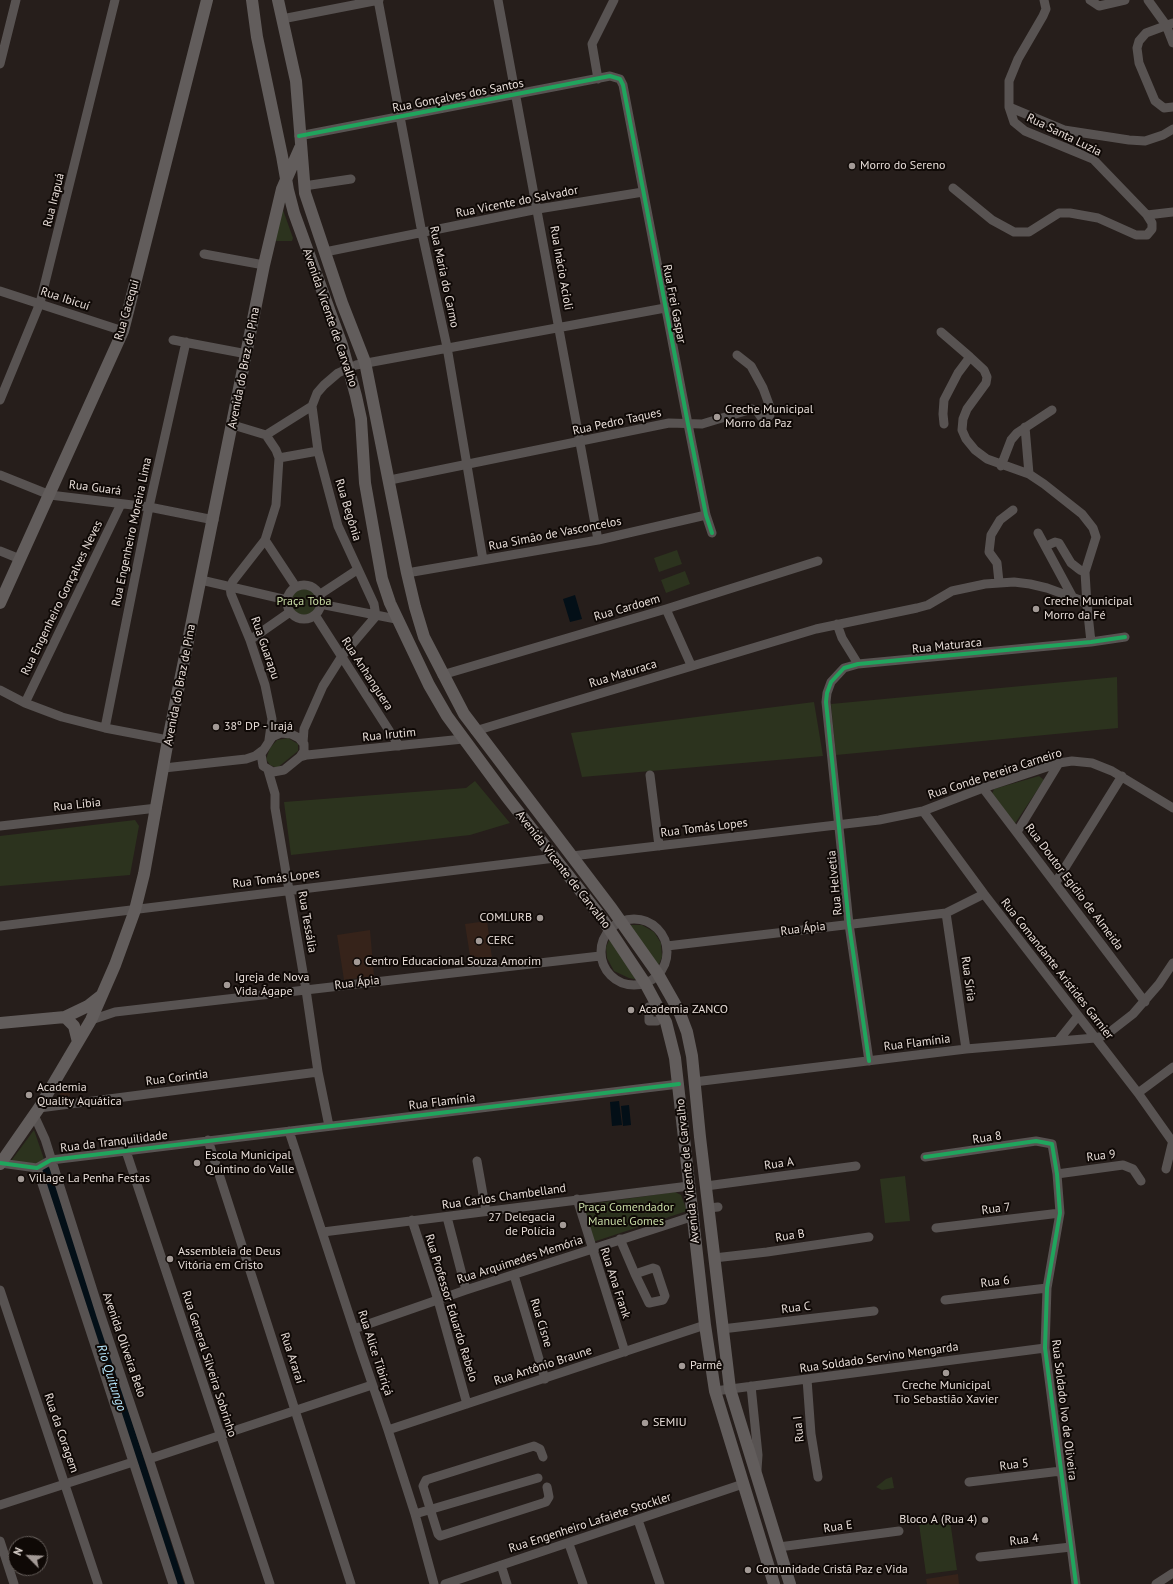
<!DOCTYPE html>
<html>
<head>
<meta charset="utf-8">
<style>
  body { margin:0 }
  #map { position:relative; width:1173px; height:1584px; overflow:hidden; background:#261e1b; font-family:"PT Sans",sans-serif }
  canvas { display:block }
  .north { position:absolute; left:8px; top:1536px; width:40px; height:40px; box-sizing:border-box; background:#0f0906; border:1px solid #655e5a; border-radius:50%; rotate:294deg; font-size:11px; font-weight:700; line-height:16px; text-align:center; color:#e7ddd8 }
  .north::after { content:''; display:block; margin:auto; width:14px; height:18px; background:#a39a96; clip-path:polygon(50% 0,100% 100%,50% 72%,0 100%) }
</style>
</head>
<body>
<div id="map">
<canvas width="1173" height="1584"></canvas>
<div class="north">N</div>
</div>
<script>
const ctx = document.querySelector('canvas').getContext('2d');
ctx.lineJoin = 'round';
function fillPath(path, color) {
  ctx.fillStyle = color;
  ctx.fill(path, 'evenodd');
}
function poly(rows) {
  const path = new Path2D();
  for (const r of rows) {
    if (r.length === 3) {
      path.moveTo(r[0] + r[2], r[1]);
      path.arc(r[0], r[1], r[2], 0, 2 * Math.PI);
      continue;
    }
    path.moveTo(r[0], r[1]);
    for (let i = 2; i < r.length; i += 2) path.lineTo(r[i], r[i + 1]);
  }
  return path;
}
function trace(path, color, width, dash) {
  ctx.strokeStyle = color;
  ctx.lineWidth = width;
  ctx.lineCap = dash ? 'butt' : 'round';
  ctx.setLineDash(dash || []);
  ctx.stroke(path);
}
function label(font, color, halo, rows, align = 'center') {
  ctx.font = font + ' "PT Sans",sans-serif';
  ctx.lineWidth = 4;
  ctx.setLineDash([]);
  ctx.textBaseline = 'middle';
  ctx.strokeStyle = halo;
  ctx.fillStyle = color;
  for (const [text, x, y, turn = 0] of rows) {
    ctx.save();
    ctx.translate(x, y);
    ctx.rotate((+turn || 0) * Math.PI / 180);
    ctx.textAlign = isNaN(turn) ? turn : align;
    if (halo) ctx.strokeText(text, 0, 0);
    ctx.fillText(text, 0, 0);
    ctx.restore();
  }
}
fillPath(poly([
  [487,921,492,958,471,962,465,924],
  [370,930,374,976,344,980,337,935],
  [65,1094,5],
  [958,1574,959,1584,927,1584,926,1579]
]), '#36231a');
fillPath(poly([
  [279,209,283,210,293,238,292,241,275,241],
  [677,550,682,564,659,572,654,558],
  [685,571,690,584,666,593,661,580],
  [304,602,13],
  [1117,677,1118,728,836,755,831,704],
  [814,702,823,756,582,777,571,733],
  [288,738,298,744,298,751,277,768,270,765,266,759,270,748,277,740],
  [1039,776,1044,780,1014,825,991,797,994,789],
  [475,781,510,823,470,835,291,855,284,802,466,788],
  [135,820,139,826,130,875,0,886,0,836],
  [628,925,642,925,654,932,661,943,662,957,657,969],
  [611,936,639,980,629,978,614,971,607,958,606,947],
  [34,1130,44,1159,40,1164,11,1161],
  [905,1176,910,1221,885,1223,880,1179],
  [675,1192,681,1195,687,1211,593,1242,585,1212,590,1204],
  [892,1477,894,1488,882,1490,876,1487,886,1479],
  [950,1520,957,1570,926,1574,919,1524]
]), '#2c331e');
fillPath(poly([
  [575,595,582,619,570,622,563,599],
  [619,1101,622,1125,612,1126,610,1102],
  [629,1105,631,1125,623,1126,621,1106]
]), '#030f17');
trace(poly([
  [45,1172,178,1584]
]), '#030f17', 12);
trace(poly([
  [378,0,422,233,447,347,483,560],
  [498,0,598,540],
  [1090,0,1099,6,1125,0],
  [1148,0,1166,25,1173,43],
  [282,19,379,0],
  [1173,23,1146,33,1139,41,1137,48,1139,63,1155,101,1164,108,1173,107],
  [0,64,16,0],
  [598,79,592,44,614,0],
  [1009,107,1064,130,1129,140,1145,141,1163,135,1173,129],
  [299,136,610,76,620,79,623,85,688,424,706,515,712,533],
  [304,186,351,179],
  [953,188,992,220,1014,232,1029,232,1059,213,1070,213,1098,218,1136,235,1147,235,1152,229,1152,223,1147,215,1093,159,1025,131,1014,122,1009,107,1009,81,1018,59,1043,16,1046,9,1044,0],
  [1147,215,1173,212],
  [325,252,538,209,643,192],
  [204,254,264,265],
  [0,291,123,331],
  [941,332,970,357,984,370,987,377,986,383,967,409,963,419,962,430,966,439,975,450,987,459,1029,474,1044,484,1082,514,1093,528,1096,537,1085,572,1087,605],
  [173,340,247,354],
  [0,400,40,303,115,0],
  [312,406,318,451,338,526,374,604,376,616],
  [944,424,943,414,944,400,958,373,970,357],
  [233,425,266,435,276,450,279,458,276,505,265,540,233,581,230,587,231,594,250,640,265,685,272,719,269,740],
  [1025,427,1029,474],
  [266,435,312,406,317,393,324,385,338,373,356,365,665,308],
  [279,458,318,451],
  [1001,466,1011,440,1017,433,1052,410],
  [0,475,50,495,149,507,214,520],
  [390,480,669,423,702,424,752,409,756,410,761,417,766,419,770,415,770,407,763,388,751,366,737,355],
  [1038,533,1072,596],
  [265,540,296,587],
  [1046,546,1055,542,1059,543,1071,563,1080,570,1085,572],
  [0,551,20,559],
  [407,573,598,540,706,515],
  [201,580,287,600],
  [999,582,997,563,989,552,991,535,1000,520,1013,510],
  [304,602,17],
  [319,595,357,570],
  [320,604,396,619],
  [666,609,691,665],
  [315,615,399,746],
  [837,624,842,638,858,664],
  [250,640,290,612],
  [442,675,666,609,818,561],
  [0,690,25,703,62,717,105,728,168,740],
  [25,703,121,504],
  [105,728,149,507,186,342],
  [475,731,816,629,917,608,928,605,952,591,985,584,1014,582,1030,584,1047,588,1080,600,1087,605,1091,642],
  [281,733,291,734,299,738,304,744,304,751,300,757,284,770,273,772,263,766,261,754,272,737,281,733],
  [303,743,304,729,323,686,342,656,376,616],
  [300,757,307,755,463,739],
  [164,768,246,759,255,756,263,750],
  [268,770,275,794,275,808,306,990,318,1072,329,1126],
  [650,775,659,846],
  [983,788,1145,1002],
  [923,811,984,894,1138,1093,1172,1141],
  [0,826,157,808],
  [1017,832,1059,763],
  [572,856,879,820,923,811,983,788,1059,763,1072,761,1092,763,1112,771,1173,808],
  [1056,882,1122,776],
  [946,913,966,1049],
  [634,952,33],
  [0,926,555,858],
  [667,946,946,913,984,894],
  [91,1020,115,1012,600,956],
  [657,1021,649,1021,649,1007,658,1005],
  [1058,1041,1078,1016],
  [869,1061,849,924,826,702,827,693,831,682,844,668,858,664,1091,642,1125,637],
  [694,1082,966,1049,1095,1038,1106,1035,1133,1014,1159,984,1173,963],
  [1138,1093,1173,1067],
  [39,1108,318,1072],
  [34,1115,45,1139,101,1316,149,1459,190,1584],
  [289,1131,360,1348,388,1430,415,1514,434,1584],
  [208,1140,351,1584],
  [126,1151,270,1584],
  [925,1157,1036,1141,1052,1144,1057,1174,1060,1213,1047,1288,1045,1348,1076,1584],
  [477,1161,486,1211],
  [0,1163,37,1168,51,1160,679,1084],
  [37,1168,173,1584],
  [1166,1169,1173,1140],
  [1057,1174,1123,1165,1133,1169,1141,1181],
  [706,1186,856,1166],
  [577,1199,625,1352],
  [709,1208,718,1207],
  [447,1217,466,1290],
  [412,1220,438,1300,467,1404],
  [936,1228,1060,1213],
  [323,1232,689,1186],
  [620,1239,635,1274,653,1268,656,1269,665,1296,663,1300,649,1303,635,1274],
  [714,1258,767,1252,869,1237],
  [514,1275,545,1379],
  [0,1290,98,1584],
  [945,1300,1047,1288],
  [354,1329,466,1290,694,1216],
  [722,1329,874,1311],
  [807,1379,811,1434,818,1477],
  [751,1386,758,1455,757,1470],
  [715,1391,1045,1348],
  [388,1430,705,1325],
  [543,1457,540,1449,534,1446,426,1480,423,1486,438,1534,440,1536,546,1502,549,1497,547,1487],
  [149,1459,372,1385],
  [969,1482,1061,1471],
  [0,1505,133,1462],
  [415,1514,538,1478],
  [638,1520,660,1584],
  [0,1541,14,1584],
  [569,1544,583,1584],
  [779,1547,899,1531],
  [980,1557,1071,1547],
  [501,1565,507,1584],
  [445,1584,743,1484],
  [1156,1584,1173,1573]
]), '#585352', 9);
trace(poly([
  [252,0,257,37,282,156,288,190,294,213,342,345,356,396,361,419,365,483,382,579,390,603,429,685,447,716,506,796,601,917,645,983,666,1022,675,1058,705,1325,715,1391,774,1584],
  [278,0,296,81,305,193,342,303,365,362,407,573,415,607,424,637,464,714,612,909,658,974,679,1011,687,1032,692,1056,700,1137,730,1389,790,1584],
  [0,603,123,331,207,0],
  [65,1017,74,1026,78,1042],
  [0,1023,65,1017,88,1006,102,995],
  [0,1164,39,1108,91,1020,115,965,135,910,144,874,168,740,264,265,282,189,300,148]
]), '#625d5c', 12);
trace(poly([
  [299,136,610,76,620,79,623,85,688,424,706,515,712,533],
  [869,1061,849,924,826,702,827,693,831,682,844,668,858,664,1091,642,1125,637],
  [925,1157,1036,1141,1052,1144,1057,1174,1060,1213,1047,1288,1045,1348,1076,1584],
  [0,1163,37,1168,51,1160,679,1084]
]), '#20a55d', 4);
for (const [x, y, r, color] of [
  [852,166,4,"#a39a96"],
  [717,417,4,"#a39a96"],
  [1036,609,4,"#a39a96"],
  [216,727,4,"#a39a96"],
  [540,918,4,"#a39a96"],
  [479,941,4,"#a39a96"],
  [357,962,4,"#a39a96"],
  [227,985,4,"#a39a96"],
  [631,1010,4,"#a39a96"],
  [29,1095,4,"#a39a96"],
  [197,1163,4,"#a39a96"],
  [21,1179,4,"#a39a96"],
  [563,1225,4,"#a39a96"],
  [170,1259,4,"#a39a96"],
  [682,1366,4,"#a39a96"],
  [946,1373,4,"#a39a96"],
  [645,1423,4,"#a39a96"],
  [985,1520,4,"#a39a96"],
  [748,1570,4,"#a39a96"]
]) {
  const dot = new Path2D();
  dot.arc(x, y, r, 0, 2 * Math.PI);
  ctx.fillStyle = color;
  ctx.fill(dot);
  trace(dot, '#0f0906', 1.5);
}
label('12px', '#e7ddd8', '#0f0906', [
  ["Rua Gonçalves dos Santos",458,96,-11],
  ["Rua Santa Luzia",1064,135,26],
  ["Rua Irapuá",54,200,-76],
  ["Rua Vicente do Salvador",517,202,-11],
  ["Rua Inácio Acioli",561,268,80],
  ["Rua Maria do Carmo",444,277,78],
  ["Rua Ibicuí",65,299,18],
  ["Rua Frei Gaspar",674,304,79],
  ["Rua Cacequi",127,310,-74],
  ["Avenida Vicente de Carvalho",330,318,71],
  ["Avenida do Braz de Pina",244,368,-79],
  ["Rua Pedro Taques",617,422,-12],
  ["Rua Guará",95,488,7],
  ["Rua Begônia",348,510,73],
  ["Rua Engenheiro Moreira Lima",132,532,-78],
  ["Rua Simão de Vasconcelos",555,534,-11],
  ["Rua Engenheiro Gonçalves Neves",62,598,-64],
  ["Rua Cardoem",627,608,-16],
  ["Rua Maturaca",947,646,-6],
  ["Rua Guarapu",265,648,71],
  ["Rua Anhanguera",367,674,57],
  ["Rua Maturaca",623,674,-17],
  ["Avenida do Braz de Pina",180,685,-79],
  ["Rua Irutim",389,735,-6],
  ["Rua Conde Pereira Carneiro",995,774,-18],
  ["Rua Líbia",77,805,-6],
  ["Rua Tomás Lopes",704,828,-7],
  ["Avenida Vicente de Carvalho",563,870,52],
  ["Rua Tomás Lopes",276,879,-7],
  ["Rua Helvetia",835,883,-96],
  ["Rua Doutor Egídio de Almeida",1074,887,53],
  ["Rua Tessália",307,922,80],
  ["Rua Ápia",803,929,-7],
  ["Rua Comandante Aristides Garnier",1057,969,52],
  ["Rua Síria",968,979,82],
  ["Rua Ápia",357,983,-7],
  ["Rua Flamínia",917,1043,-7],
  ["Rua Corintia",177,1078,-7],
  ["Rua Flamínia",442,1102,-7],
  ["Rua 8",987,1138,-8],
  ["Rua da Tranquilidade",114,1142,-7],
  ["Rua 9",1101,1156,-7],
  ["Rua A",779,1164,-8],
  ["Avenida Vicente de Carvalho",688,1171,-96],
  ["Rua Carlos Chambelland",504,1197,-8],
  ["Rua 7",996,1209,-7],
  ["Rua B",790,1236,-9],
  ["Rua Arquimedes Memória",520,1260,-18],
  ["Rua 6",995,1282,-7],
  ["Rua Ana Frank",615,1283,72],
  ["Rua Professor Eduardo Rabelo",451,1308,73],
  ["Rua C",796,1308,-7],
  ["Rua Cisne",541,1323,73],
  ["Avenida Oliveira Belo",124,1345,71],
  ["Rua Alice Tibiriçá",375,1353,72],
  ["Rua Araraí",292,1358,72],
  ["Rua Soldado Servino Mengarda",879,1358,-8],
  ["Rua General Silveira Sobrinho",209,1364,72],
  ["Rua Antônio Braune",543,1366,-18],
  ["Rua Soldado Ivo de Oliveira",1064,1410,83],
  ["Rua I",799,1429,-96],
  ["Rua da Coragem",61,1433,71],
  ["Rua 5",1014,1465,-7],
  ["Rua Engenheiro Lafaiete Stockler",590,1523,-18],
  ["Rua E",838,1527,-8],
  ["Rua 4",1024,1540,-7]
]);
label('12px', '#e7ddd8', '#0f0906', [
  ["Morro do Sereno",860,166],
  ["Creche Municipal",725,410],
  ["Morro da Paz",725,424],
  ["Creche Municipal",1044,602],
  ["Morro da Fé",1044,616],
  ["38º DP - Irajá",224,727],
  ["COMLURB",532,918,"right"],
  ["CERC",487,941],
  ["Centro Educacional Souza Amorim",365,962],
  ["Igreja de Nova",235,978],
  ["Vida Ágape",235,992],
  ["Academia ZANCO",639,1010],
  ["Academia",37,1088],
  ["Quality Aquática",37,1102],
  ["Escola Municipal",205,1156],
  ["Quintino do Valle",205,1170],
  ["Village La Penha Festas",29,1179],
  ["27 Delegacia",555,1218,"right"],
  ["de Polícia",555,1232,"right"],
  ["Assembleia de Deus",178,1252],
  ["Vitória em Cristo",178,1266],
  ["Parmê",690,1366],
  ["Creche Municipal",946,1386,"center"],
  ["Tio Sebastião Xavier",946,1400,"center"],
  ["SEMIU",653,1423],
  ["Bloco A (Rua 4)",977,1520,"right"],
  ["Comunidade Cristã Paz e Vida",756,1570]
], 'left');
label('12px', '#c8dca6', '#0f0906', [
  ["Praça Toba",304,602],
  ["Praça Comendador",626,1208],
  ["Manuel Gomes",626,1222]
]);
label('italic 13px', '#b6e8fe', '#0f0906', [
  ["Rio Quitungo",111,1378,72]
]);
</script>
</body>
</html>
